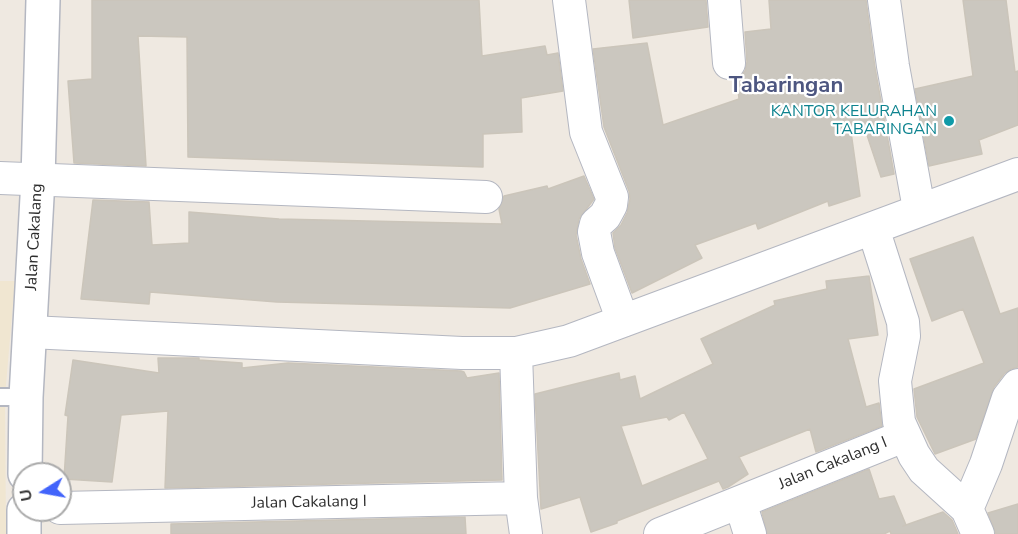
<!DOCTYPE html>
<html>
<head>
<meta charset="utf-8">
<style>
  body { margin:0 }
  #map { position:relative; width:1018px; height:534px; overflow:hidden; background:#efe9e1; font-family:"Nunito Sans",sans-serif }
  canvas { display:block }
  .north { position:absolute; left:12px; top:462px; width:60px; height:60px; box-sizing:border-box; background:#fff; border:2px solid #ababab; border-radius:50%; rotate:259deg; font-size:16px; font-weight:700; line-height:24px; text-align:center; color:#2e2e2e }
  .north::after { content:''; display:block; margin:auto; width:21px; height:27px; background:#4264fb; clip-path:polygon(50% 0,100% 100%,50% 72%,0 100%) }
</style>
</head>
<body>
<div id="map">
<canvas width="1018" height="534"></canvas>
<div class="north">U</div>
</div>
<script>
const ctx = document.querySelector('canvas').getContext('2d');
ctx.lineJoin = 'round';
function fillPath(path, color) {
  ctx.fillStyle = color;
  ctx.fill(path, 'evenodd');
}
function poly(rows) {
  const path = new Path2D();
  for (const r of rows) {
    path.moveTo(r[0], r[1]);
    for (let i = 2; i < r.length; i += 2) path.lineTo(r[i], r[i + 1]);
  }
  return path;
}
function trace(path, color, width, dash) {
  ctx.strokeStyle = color;
  ctx.lineWidth = width;
  ctx.lineCap = dash ? 'butt' : 'round';
  ctx.setLineDash(dash || []);
  ctx.stroke(path);
}
function label(font, color, halo, rows, align = 'center') {
  ctx.font = font + ' "Nunito Sans",sans-serif';
  ctx.lineWidth = 4.5;
  ctx.setLineDash([]);
  ctx.textBaseline = 'middle';
  ctx.strokeStyle = halo;
  ctx.fillStyle = color;
  for (const [text, x, y, turn = 0] of rows) {
    ctx.save();
    ctx.translate(x, y);
    ctx.rotate((+turn || 0) * Math.PI / 180);
    ctx.textAlign = isNaN(turn) ? turn : align;
    if (halo) ctx.strokeText(text, 0, 0);
    ctx.fillText(text, 0, 0);
    ctx.restore();
  }
}
fillPath(poly([
  [0,281,15,281,5,396,6,534,0,534]
]), '#f0e6d1');
const building = poly([
  [92,0,479,0,482,56,545,46,547,55,558,53,563,91,521,98,522,132,483,134,483,167,188,157,187,37,138,36,146,166,74,163,68,81,92,79,92,0],
  [629,0,706,0,708,27,633,38,629,0],
  [769,0,866,0,875,68,894,174,881,177,865,129,851,132,860,196,829,206,828,201,758,229,756,223,695,245,702,258,632,293,615,248,613,233,621,225,627,213,630,199,629,191,604,127,593,49,647,43,663,125,739,99,737,79,745,71,747,62,745,32,771,29,769,0],
  [963,0,1006,0,1015,72,1018,71,1018,125,979,140,982,154,929,166,915,89,973,76,963,0],
  [584,176,594,199,579,219,576,235,581,259,590,284,510,308,277,302,150,292,149,304,81,299,93,200,149,202,152,245,189,243,189,212,279,219,502,224,499,209,504,196,547,186,548,189,584,176],
  [973,237,1000,314,1018,308,1018,367,1011,369,1004,374,994,387,976,439,935,454,917,417,914,389,984,363,963,309,932,321,910,259,973,237],
  [869,276,878,335,848,339,866,407,879,403,882,426,816,452,810,429,739,457,748,474,728,487,723,489,719,481,617,521,617,523,591,532,580,497,541,509,535,394,619,373,620,380,635,376,640,399,713,364,701,339,775,305,774,301,827,289,826,281,869,276],
  [684,412,708,459,642,486,621,426,667,417,669,420,684,412],
  [158,358,199,358,199,360,242,363,242,368,288,363,461,371,464,372,467,378,499,373,502,480,165,488,168,411,121,415,112,482,64,479,68,416,65,415,73,360,159,373,158,358],
  [869,469,879,499,894,496,906,525,903,526,943,512,952,520,958,534,891,534,890,531,884,534,767,534,762,512,869,469],
  [1018,504,1018,534,996,534,988,513,1018,504],
  [465,517,466,534,171,534,171,524,465,517]
]);
fillPath(building, '#cbc7bf');
trace(building, '#cbc5ba', 1.5);
const lane = poly([
  [0,397,26,397]
]);
const street = poly([
  [569,0,586,132,612,197,611,205,605,216,596,224,594,232,598,253,623,321],
  [724,0,729,63],
  [884,0,893,66,919,209],
  [0,178,486,197],
  [873,228,903,322,904,336,895,381,899,422,914,455,924,470,967,509,978,534],
  [30,332,462,353,516,353,569,341,1018,174],
  [516,353,521,498,526,534],
  [740,502,750,534],
  [60,508,521,498],
  [967,509,986,464,1008,398,1018,385],
  [660,534,904,436]
]);
const secondary = poly([
  [25,474,26,397,38,179,43,0],
  [24,534,24,510]
]);
trace(lane, '#b4b7c1', 20);
trace(street, '#b4b7c1', 34);
trace(secondary, '#b4b7c1', 36);
trace(lane, '#fff', 16);
trace(street, '#fff', 32);
trace(secondary, '#fff', 33);
for (const [x, y, r, color] of [
  [949,121,6,"#0f9aa8"]
]) {
  const dot = new Path2D();
  dot.arc(x, y, r, 0, 2 * Math.PI);
  ctx.fillStyle = color;
  ctx.fill(dot);
  trace(dot, '#fff', 2);
}
label('16px', '#0d838f', '#fff', [
  ["KANTOR KELURAHAN",937,112],
  ["TABARINGAN",937,130]
], 'right');
label('16px', '#2e2e2e', '#fff', [
  ["Jalan Cakalang",35,237,-87],
  ["Jalan Cakalang I",833,464,-22],
  ["Jalan Cakalang I",309,503,-1]
]);
label('bold 22px', '#4d5680', '#fff', [
  ["Tabaringan",786,87]
]);
</script>
</body>
</html>
